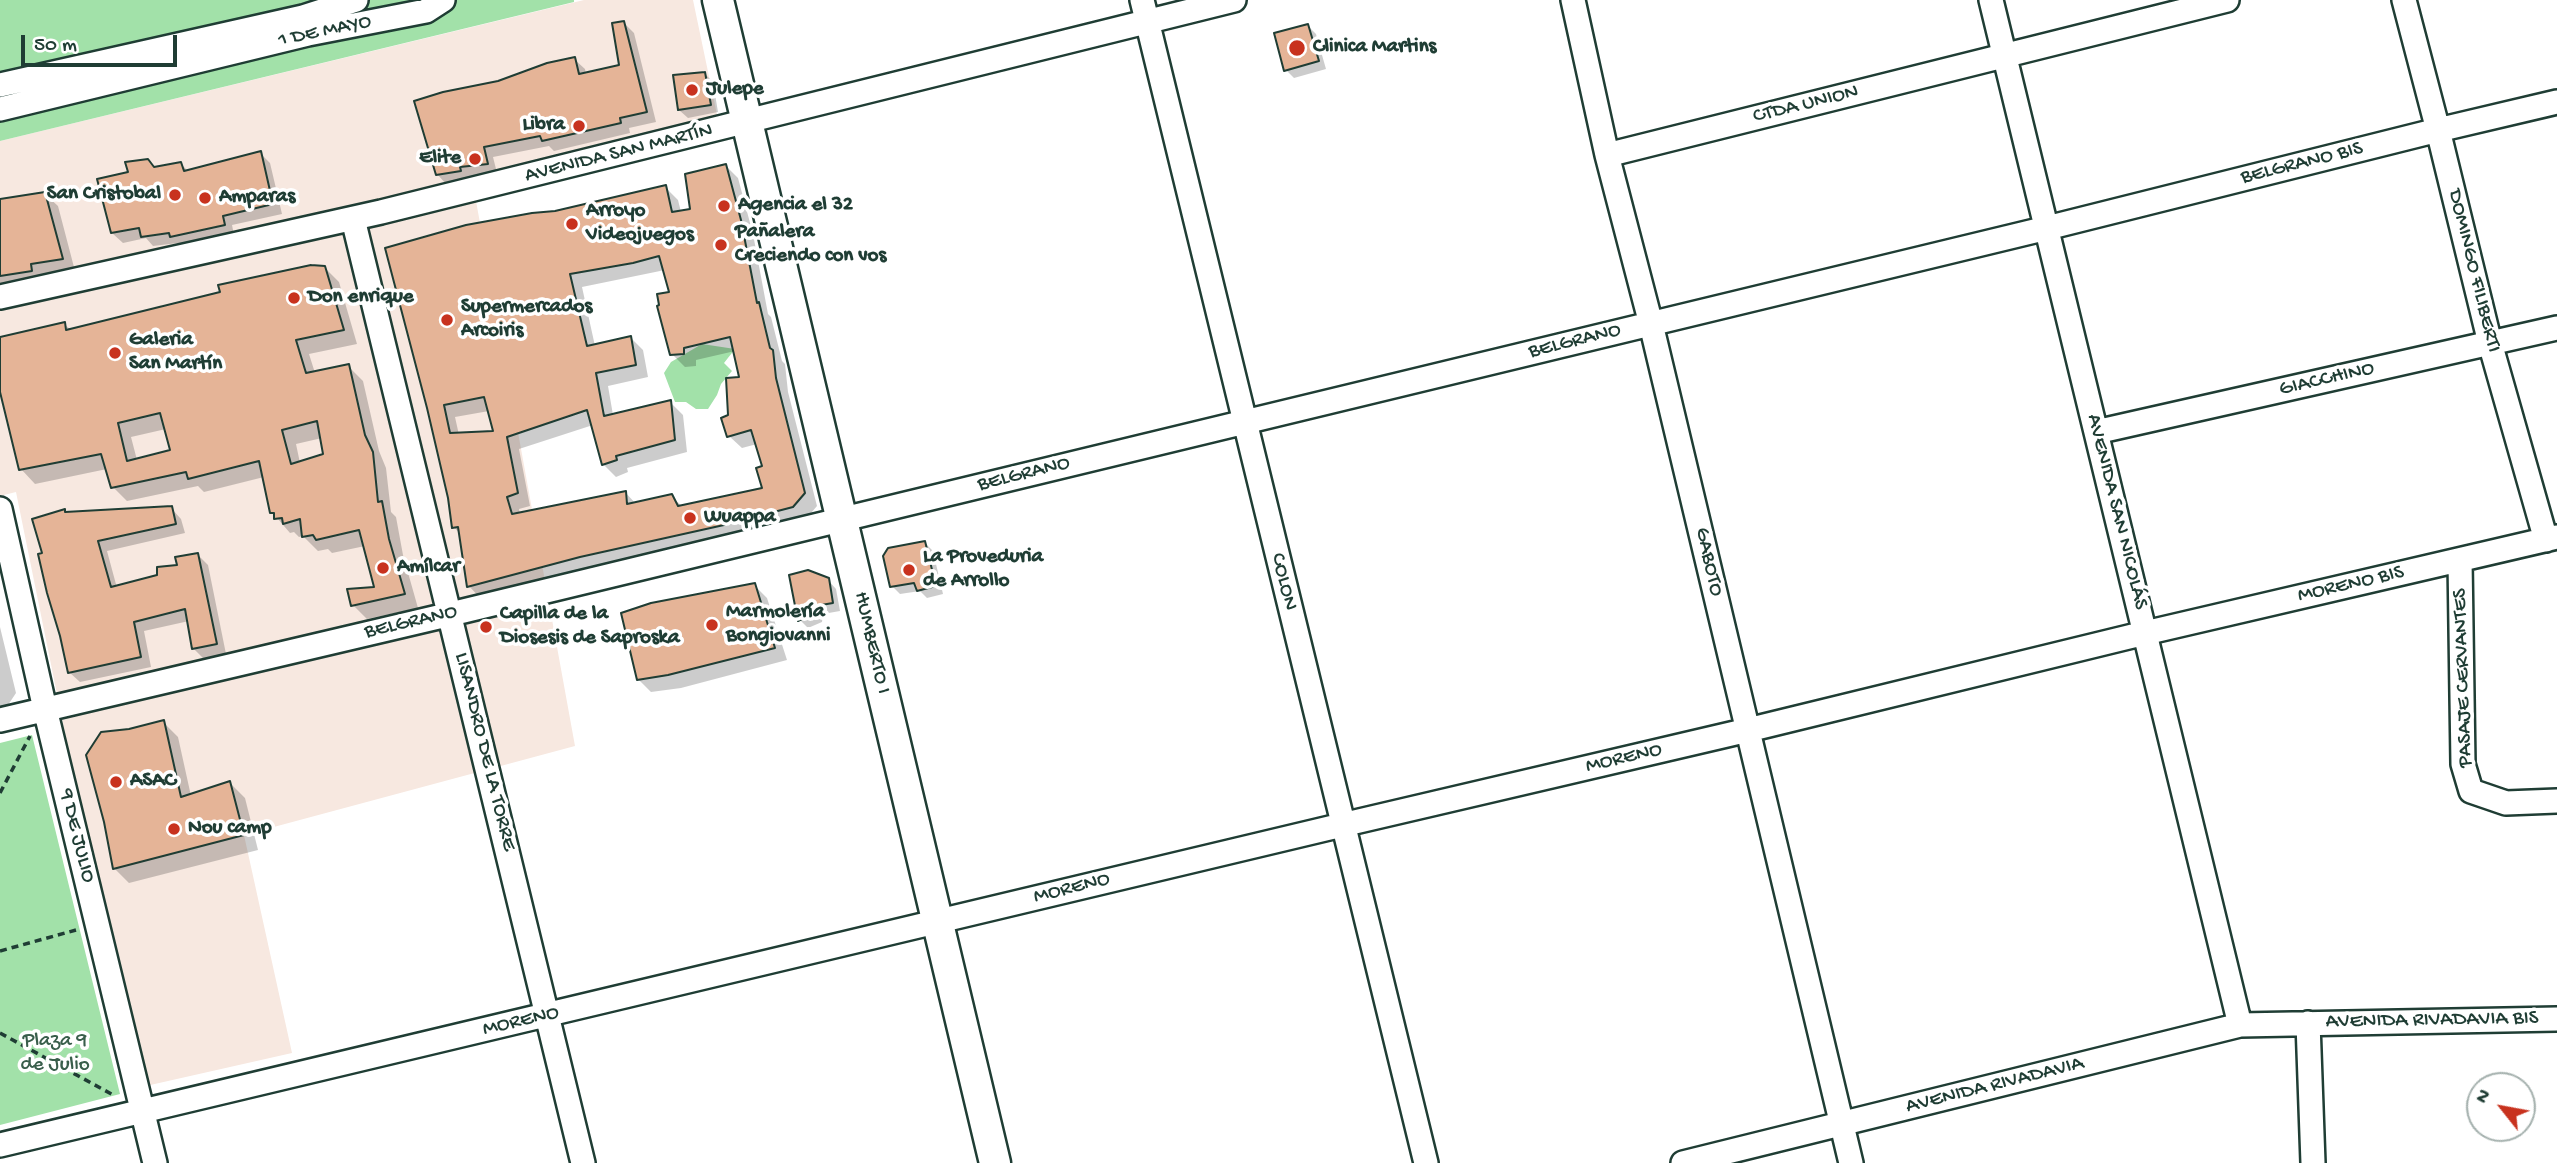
<!DOCTYPE html>
<html>
<head>
<meta charset="utf-8">
<style>
  body { margin:0 }
  #map { position:relative; width:2557px; height:1163px; overflow:hidden; background:#fff; font-family:"Gochi Hand",sans-serif }
  canvas { display:block }
  .north { position:absolute; left:2466px; top:1072px; width:70px; height:70px; box-sizing:border-box; background:#fff; border:2px solid #a5b1ae; border-radius:50%; rotate:301deg; font-size:19px; font-weight:700; line-height:28px; text-align:center; color:#1f3d34 }
  .north::after { content:''; display:block; margin:auto; width:24px; height:32px; background:#c8321e; clip-path:polygon(50% 0,100% 100%,50% 72%,0 100%) }
  .scale { position:absolute; left:21px; top:35px; width:156px; height:32px; box-sizing:border-box; border:4px solid #1f3d34; border-top:0; padding-left:9px; font-size:21px; line-height:24px; white-space:nowrap; color:#1f3d34; -webkit-text-stroke:5px #fff; paint-order:stroke }
</style>
</head>
<body>
<div id="map">
<canvas width="2557" height="1163"></canvas>
<div class="north">N</div>
<div class="scale">50 m</div>
</div>
<script>
const ctx = document.querySelector('canvas').getContext('2d');
ctx.lineJoin = 'round';
function fillPath(path, color) {
  ctx.fillStyle = color;
  ctx.fill(path, 'evenodd');
}
function poly(rows) {
  const path = new Path2D();
  for (const r of rows) {
    path.moveTo(r[0], r[1]);
    for (let i = 2; i < r.length; i += 2) path.lineTo(r[i], r[i + 1]);
  }
  return path;
}
function trace(path, color, width, dash) {
  ctx.strokeStyle = color;
  ctx.lineWidth = width;
  ctx.lineCap = dash ? 'butt' : 'round';
  ctx.setLineDash(dash || []);
  ctx.stroke(path);
}
function label(font, color, halo, rows, align = 'center') {
  ctx.font = font + ' "Gochi Hand",sans-serif';
  ctx.lineWidth = 7;
  ctx.setLineDash([]);
  ctx.textBaseline = 'middle';
  ctx.strokeStyle = halo;
  ctx.fillStyle = color;
  for (const [text, x, y, turn = 0] of rows) {
    ctx.save();
    ctx.translate(x, y);
    ctx.rotate((+turn || 0) * Math.PI / 180);
    ctx.textAlign = isNaN(turn) ? turn : align;
    if (halo) ctx.strokeText(text, 0, 0);
    ctx.fillText(text, 0, 0);
    ctx.restore();
  }
}
fillPath(poly([
  [584,0,693,0,720,129,474,190,575,746,244,835,292,1053,137,1088,16,492,0,496,0,141]
]), '#f7e8e0');
fillPath(poly([
  [0,0,574,0,574,2,0,141],
  [702,344,735,349,724,363,732,371,721,384,717,395,708,409,696,409,686,402,675,402,664,373,671,362],
  [32,735,120,1094,0,1125,0,743]
]), '#a2e1a9');
fillPath(poly([
  [624,23,634,33,656,122,629,128,630,133,554,151,549,146,493,157,497,173,470,177,470,181,447,185,437,174,499,83,574,59,585,69,586,74,621,67],
  [1308,26,1316,34,1326,69,1294,78,1286,70],
  [704,73,713,82,718,112,688,118,679,110],
  [260,153,270,163,282,214,232,225,234,235,182,246,178,243,153,246,146,238,123,243,112,233,155,169,181,164,189,172],
  [726,166,738,178,753,234,768,314,771,317,782,361,785,364,788,392,817,506,806,519,481,599,469,586,460,534,454,527,450,497,429,407,556,213,665,187,678,200,681,212,692,210],
  [665,270,671,293,672,354,685,367,696,366,696,360,735,351,741,378,729,436,742,448,757,444,764,467,764,490,683,507,671,496,636,504,625,492,520,514,519,509,530,506,519,449,593,425,603,464,616,477,628,472,627,468,687,452,683,415,670,402,613,415,608,386,648,377,643,350,631,338,595,346,582,287],
  [489,411,495,433,459,435,455,417],
  [45,194,58,206,75,271,6,289,0,284,0,201],
  [324,267,339,282,357,344,309,354,315,373,348,366,363,381,379,451,386,468,391,512,396,517,403,555,418,608,367,619,353,605,376,589,365,546,332,553,328,549,318,551,303,536,299,537,294,532,290,533,272,512,264,477,204,492,198,486,127,501,113,487,107,469,35,484,21,469,0,384,0,338,64,324,71,330],
  [166,429,172,451,137,460,131,437],
  [322,438,325,455,300,463,296,444],
  [171,508,181,519,185,533,107,551,117,588,159,576,198,555,208,565,226,654,204,659,194,649,189,621,144,631,151,667,80,682,69,672,44,554,64,511,67,514],
  [924,542,933,551,943,594,927,598,920,591,900,594,892,586],
  [828,580,836,589,840,611,823,614,822,622,808,628,800,620],
  [754,585,767,598,787,660,681,688,651,692,638,679],
  [0,627,16,693,4,711,0,712],
  [163,722,178,737,191,796,230,783,245,798,258,850,129,883,114,868,129,730]
]), '#0003');
const building = poly([
  [624,21,647,112,620,118,621,123,542,141,540,136,484,147,488,164,460,167,461,171,436,175,414,101,443,92,498,81,547,63,575,57,579,74,619,65,612,23,624,21],
  [1308,24,1319,61,1284,71,1274,33,1308,24],
  [705,72,711,105,678,110,673,75,705,72],
  [261,151,273,204,223,216,225,225,170,237,169,233,141,237,139,228,111,233,97,179,128,172,125,162,148,159,154,167,181,162,184,171,261,151],
  [726,164,741,220,757,303,759,302,770,348,773,350,776,378,805,493,793,507,724,525,580,557,467,587,458,527,452,528,448,498,427,408,385,248,466,225,532,213,555,211,666,185,672,212,690,209,685,174,726,164],
  [659,256,669,292,657,294,659,305,657,306,670,355,684,354,684,348,730,337,739,377,726,378,728,415,721,418,727,437,751,430,762,466,756,468,762,488,678,506,672,494,627,504,626,491,512,514,507,497,518,493,507,437,587,410,602,465,617,460,616,456,675,440,671,400,604,416,596,373,636,365,631,336,587,346,570,274,633,263,659,256],
  [484,397,493,431,450,433,444,405,484,397],
  [45,192,63,259,31,264,32,271,0,276,0,199,45,192],
  [311,265,325,266,344,330,296,340,306,373,349,364,365,435,373,452,378,502,382,501,389,539,405,594,351,606,347,589,374,587,359,530,316,540,313,535,302,537,300,519,283,524,282,518,274,519,274,513,270,513,259,461,188,479,186,472,111,488,101,454,19,470,0,392,0,337,65,322,66,330,220,292,218,285,311,265],
  [160,413,170,450,127,461,118,423,160,413],
  [317,421,323,454,291,464,282,430,317,421],
  [172,506,176,524,98,541,111,587,157,575,157,567,177,565,175,557,198,553,217,644,192,649,185,609,134,622,141,657,68,673,60,636,47,593,38,554,42,553,32,519,65,509,65,512,172,506],
  [925,541,936,586,917,591,914,583,890,587,883,556,888,548,925,541],
  [808,570,829,578,833,603,815,606,814,613,798,621,789,575,808,570],
  [755,583,775,648,668,675,637,680,621,613,651,603,755,583],
  [164,720,181,797,230,781,244,835,113,869,104,822,86,755,101,732,129,729,164,720]
]);
fillPath(building, '#e5b497');
trace(building, '#1f3d34', 2);
const minor = poly([
  [1142,0,1426,1163],
  [1573,0,1607,155,1651,324,1851,1163],
  [1991,0,2240,1025],
  [2404,0,2438,130,2490,343,2546,540],
  [0,85,303,17,356,0],
  [0,109,308,34,426,11,443,0],
  [1607,155,2227,0],
  [353,219,583,1163],
  [0,297,381,212,1234,0],
  [2096,432,2557,328],
  [0,509,45,709,155,1163],
  [2460,560,2463,764,2471,791,2506,803,2557,801],
  [0,720,451,614,2047,228,2438,130,2557,102],
  [2308,1023,2313,1163],
  [0,1145,1342,825,1748,730,2145,633,2557,537],
  [1683,1163,2240,1025,2557,1019]
]);
const major = poly([
  [718,0,995,1163]
]);
trace(minor, '#1f3d34', 28);
trace(major, '#1f3d34', 35);
trace(poly([
  [0,793,30,736],
  [0,951,76,930],
  [0,1033,115,1096]
]), '#1f3d34', 3.5, [7, 5]);
trace(minor, '#fff', 23);
trace(major, '#fff', 30);
for (const [x, y, r, color] of [
  [1297,48,9,"#c8321e"],
  [692,90,7,"#c8321e"],
  [579,126,7,"#c8321e"],
  [475,159,7,"#c8321e"],
  [175,195,7,"#c8321e"],
  [205,198,7,"#c8321e"],
  [724,206,7,"#c8321e"],
  [572,224,7,"#c8321e"],
  [721,245,7,"#c8321e"],
  [294,298,7,"#c8321e"],
  [447,320,7,"#c8321e"],
  [115,353,7,"#c8321e"],
  [690,518,7,"#c8321e"],
  [383,568,7,"#c8321e"],
  [909,570,7,"#c8321e"],
  [712,625,7,"#c8321e"],
  [486,627,7,"#c8321e"],
  [116,782,7,"#c8321e"],
  [174,829,7,"#c8321e"]
]) {
  const dot = new Path2D();
  dot.arc(x, y, r, 0, 2 * Math.PI);
  ctx.fillStyle = color;
  ctx.fill(dot);
  trace(dot, '#fff', 2.5);
}
label('21px', '#1f3d34', '#fff', [
  ["1 DE MAYO",325,32,-12],
  ["CTDA UNION",1806,105,-14],
  ["AVENIDA SAN MARTÍN",619,154,-14],
  ["BELGRANO BIS",2302,164,-14],
  ["DOMINGO FILIBERTI",2473,271,76],
  ["BELGRANO",1575,342,-14],
  ["GIACCHINO",2327,380,-13],
  ["BELGRANO",1024,475,-14],
  ["AVENIDA SAN NICOLÁS",2116,512,76],
  ["GABOTO",1708,562,77],
  ["COLON",1283,582,76],
  ["MORENO BIS",2351,585,-13],
  ["BELGRANO",411,623,-13],
  ["HUMBERTO I",871,643,77],
  ["PASAJE CERVANTES",2464,678,-92],
  ["LISANDRO DE LA TORRE",484,752,76],
  ["MORENO",1624,759,-13],
  ["9 DE JULIO",76,836,76],
  ["MORENO",1072,889,-14],
  ["AVENIDA RIVADAVIA BIS",2432,1021,-1],
  ["MORENO",521,1022,-13],
  ["AVENIDA RIVADAVIA",1995,1086,-14]
]);
label('bold 21px', '#1f3d34', '#fff', [
  ["Clinica Martins",1313,48],
  ["Julepe",706,90],
  ["Libra",565,126,"right"],
  ["Elite",461,159,"right"],
  ["San Cristobal",161,195,"right"],
  ["Amparas",219,198],
  ["Agencia el 32",738,206],
  ["Arroyo",586,212],
  ["Videojuegos",586,236],
  ["Pañalera",735,233],
  ["Creciendo con vos",735,257],
  ["Don enrique",308,298],
  ["Supermercados",461,308],
  ["Arcoiris",461,332],
  ["Galeria",129,341],
  ["San Martín",129,365],
  ["Wuappa",704,518],
  ["La Proveduria",923,558],
  ["de Arrollo",923,582],
  ["Amílcar",397,568],
  ["Marmolería",726,613],
  ["Bongiovanni",726,637],
  ["Capilla de la",500,615],
  ["Diosesis de Saproska",500,639],
  ["ASAC",130,782],
  ["Nou camp",188,829]
], 'left');
label('21px', '#395e4b', '#fff', [
  ["Plaza 9",55,1042],
  ["de Julio",55,1066]
]);
</script>
</body>
</html>
